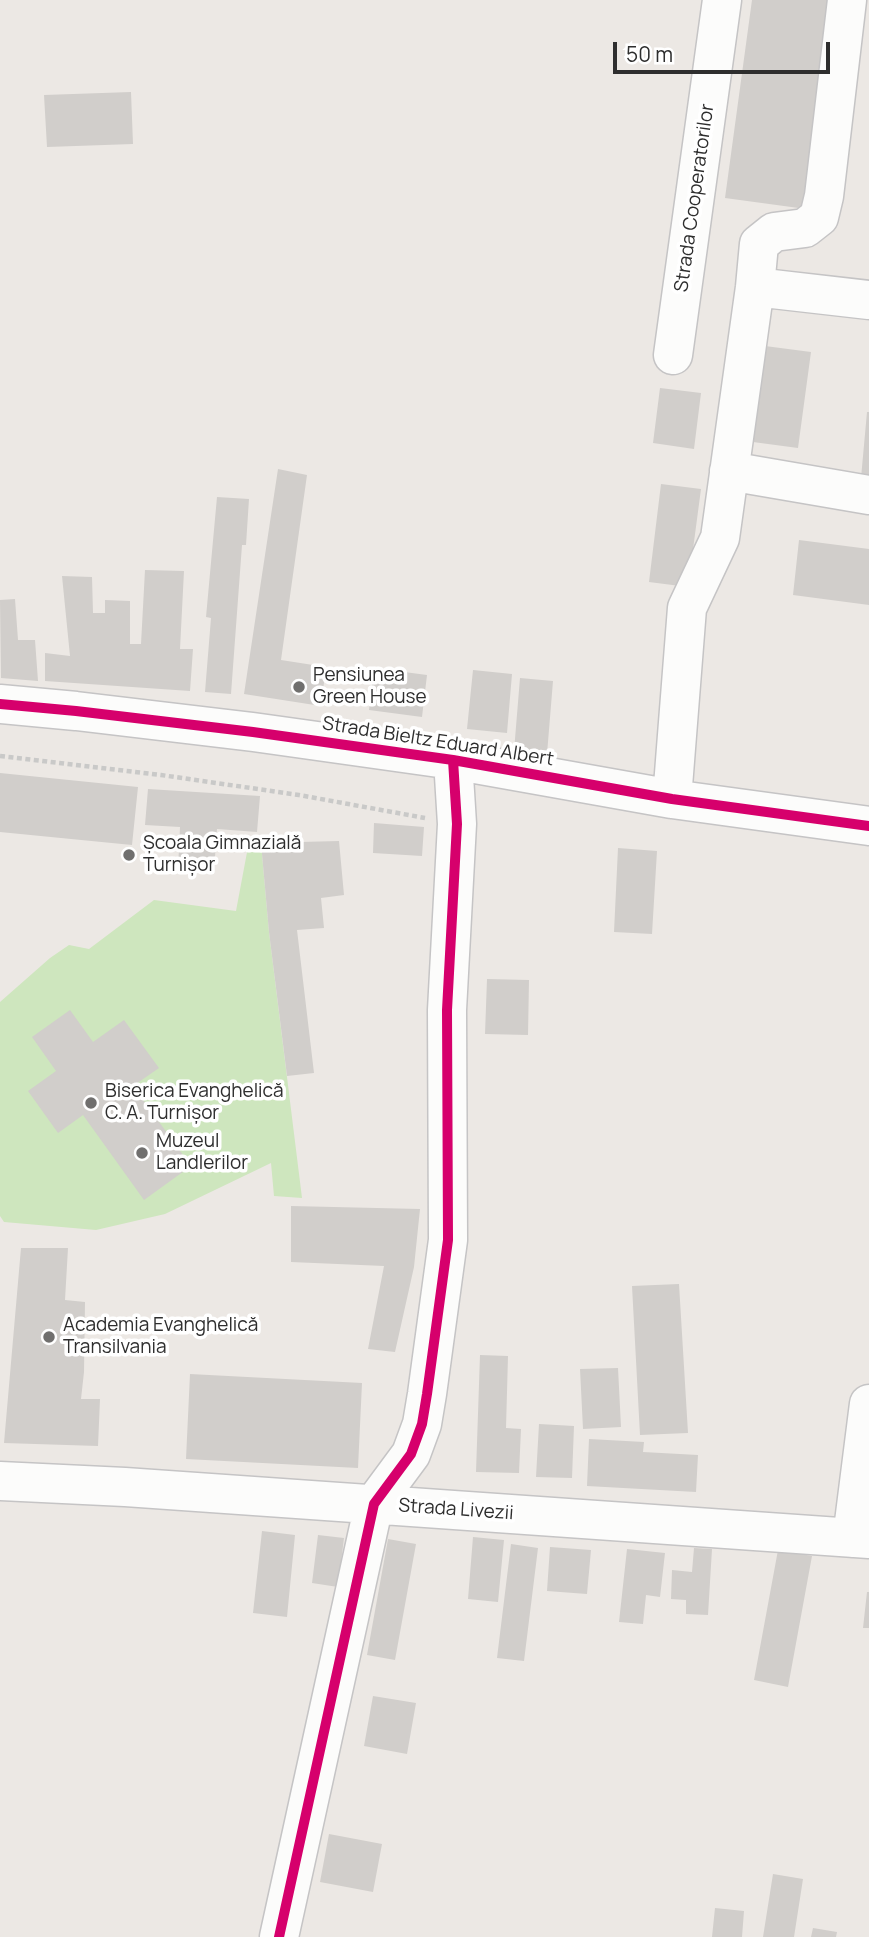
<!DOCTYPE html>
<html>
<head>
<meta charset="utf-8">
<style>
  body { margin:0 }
  #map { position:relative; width:869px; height:1937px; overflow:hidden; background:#ece8e4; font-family:Manrope,sans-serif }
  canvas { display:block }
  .scale { position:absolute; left:613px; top:42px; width:217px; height:32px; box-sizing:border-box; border:4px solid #2e2e2e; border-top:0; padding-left:9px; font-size:21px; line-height:24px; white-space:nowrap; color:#2e2e2e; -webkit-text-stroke:5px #fff; paint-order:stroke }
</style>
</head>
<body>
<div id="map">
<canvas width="869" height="1937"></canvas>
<div class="scale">50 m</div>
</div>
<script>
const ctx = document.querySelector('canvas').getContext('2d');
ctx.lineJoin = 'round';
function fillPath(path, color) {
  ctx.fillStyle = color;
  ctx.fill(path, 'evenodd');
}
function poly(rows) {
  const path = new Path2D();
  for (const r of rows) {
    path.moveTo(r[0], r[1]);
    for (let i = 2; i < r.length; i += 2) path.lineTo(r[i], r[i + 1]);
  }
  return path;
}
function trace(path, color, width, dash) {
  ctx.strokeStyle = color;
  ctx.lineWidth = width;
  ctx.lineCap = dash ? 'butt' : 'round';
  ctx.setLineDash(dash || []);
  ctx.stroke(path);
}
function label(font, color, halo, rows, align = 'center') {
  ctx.font = font + ' Manrope,sans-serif';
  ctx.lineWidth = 7;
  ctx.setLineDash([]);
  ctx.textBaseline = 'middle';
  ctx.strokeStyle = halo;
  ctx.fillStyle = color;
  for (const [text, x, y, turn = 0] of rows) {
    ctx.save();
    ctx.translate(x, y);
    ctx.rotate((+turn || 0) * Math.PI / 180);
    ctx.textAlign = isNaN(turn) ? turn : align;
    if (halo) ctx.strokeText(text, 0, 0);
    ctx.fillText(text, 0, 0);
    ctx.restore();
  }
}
fillPath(poly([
  [261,843,269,932,302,1198,274,1196,271,1163,165,1214,96,1230,4,1222,0,1216,0,1002,50,958,69,945,89,949,154,900,236,911,248,847]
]), '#cee6be');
fillPath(poly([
  [752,0,833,0,806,209,725,198],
  [131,92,133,144,47,147,44,95],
  [765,346,811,352,798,448,753,442],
  [660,388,701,393,694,449,653,443],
  [867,412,869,412,869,478,861,478],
  [278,469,307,475,281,660,326,667,321,706,244,694],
  [661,484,701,489,688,587,649,582],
  [217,497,249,499,246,545,242,545,231,694,205,692,211,618,206,617],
  [799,540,869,549,869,605,793,595],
  [145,570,184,571,180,649,193,649,190,691,45,681,45,653,70,656,62,576,92,577,93,613,105,613,105,600,130,601,130,644,141,644],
  [15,599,18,640,35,640,38,681,1,678,0,600],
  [374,668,427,675,422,717,369,710],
  [473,670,512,674,507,733,467,729],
  [520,678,553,681,547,754,514,751],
  [0,773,138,787,132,845,0,832],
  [148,789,260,796,257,832,217,829,214,871,178,869,180,827,145,825],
  [374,823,424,827,422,856,373,853],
  [339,841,344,895,321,898,324,928,297,930,314,1073,287,1076,269,932,261,843],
  [618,848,657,851,652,934,614,932],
  [487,979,529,980,528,1035,485,1034],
  [70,1010,93,1042,124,1020,159,1068,133,1086,191,1166,144,1200,83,1115,58,1133,28,1091,56,1071,32,1037],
  [291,1206,420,1209,414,1267,395,1352,368,1349,384,1266,291,1262],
  [21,1248,68,1248,65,1300,85,1302,84,1372,81,1399,100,1399,98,1446,4,1443],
  [679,1284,688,1433,640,1435,632,1286],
  [480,1355,508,1356,506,1428,521,1429,519,1473,476,1472],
  [618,1368,621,1427,583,1429,580,1369],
  [190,1374,362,1383,358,1468,186,1459],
  [539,1424,574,1426,572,1478,536,1477],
  [589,1439,644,1442,643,1452,698,1455,696,1492,587,1486],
  [262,1531,295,1535,287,1617,253,1613],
  [318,1535,344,1538,338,1587,312,1583],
  [473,1537,504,1540,498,1602,468,1599],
  [388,1539,416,1544,395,1660,367,1655],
  [511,1544,538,1548,524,1661,497,1658],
  [550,1547,591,1550,587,1594,547,1591],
  [694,1548,712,1549,708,1615,686,1614,686,1600,671,1599,672,1570,692,1572],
  [627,1549,665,1553,660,1597,646,1595,643,1624,619,1622],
  [778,1550,812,1556,788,1687,754,1680],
  [867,1592,869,1592,869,1628,863,1628],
  [373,1696,416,1703,407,1754,364,1746],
  [329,1834,382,1844,373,1892,320,1882],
  [773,1874,803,1879,794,1937,763,1937],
  [715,1908,744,1911,742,1937,712,1937],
  [813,1928,837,1932,836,1937,811,1937]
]), '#d1cecb');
const minor = poly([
  [755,287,869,300],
  [673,355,722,0],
  [729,471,869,495],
  [0,704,76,711,253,732,453,760,672,799,869,826],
  [672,799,687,608,720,538,755,287,759,244,774,232,805,228,819,217,824,196,847,0],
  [0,1481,125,1487,869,1539],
  [852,1538,869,1404],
  [279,1937,374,1504,411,1454,422,1424,427,1394,448,1240,447,1010,457,824,453,760]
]);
trace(minor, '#c5c4c5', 41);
trace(poly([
  [0,756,161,775,299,795,425,818]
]), '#c9c9c8', 4.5, [5, 3.5]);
trace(minor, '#fcfcfb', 38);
trace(poly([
  [0,704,76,711,253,732,453,760,672,799,869,826],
  [279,1937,374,1504,411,1454,422,1424,427,1394,448,1240,447,1010,457,824,453,760]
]), '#d6006c', 10);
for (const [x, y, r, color] of [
  [299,687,7,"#706f6e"],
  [129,855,7,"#706f6e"],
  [91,1103,7,"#706f6e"],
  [142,1153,7,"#706f6e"],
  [49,1337,7,"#706f6e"]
]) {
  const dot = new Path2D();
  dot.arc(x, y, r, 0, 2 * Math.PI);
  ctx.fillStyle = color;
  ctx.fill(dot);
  trace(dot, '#fff', 2.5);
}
label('19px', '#2e2e2e', '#fff', [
  ["Strada Cooperatorilor",695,198,-82],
  ["Strada Bieltz Eduard Albert",438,742,9],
  ["Strada Livezii",456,1510,4]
]);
label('19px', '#2e2e2e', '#fff', [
  ["Pensiunea",313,676],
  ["Green House",313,698],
  ["Școala Gimnazială",143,844],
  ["Turnișor",143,866],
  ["Biserica Evanghelică",105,1092],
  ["C. A. Turnișor",105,1114],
  ["Muzeul",156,1142],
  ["Landlerilor",156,1164],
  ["Academia Evanghelică",63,1326],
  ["Transilvania",63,1348]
], 'left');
</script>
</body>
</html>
